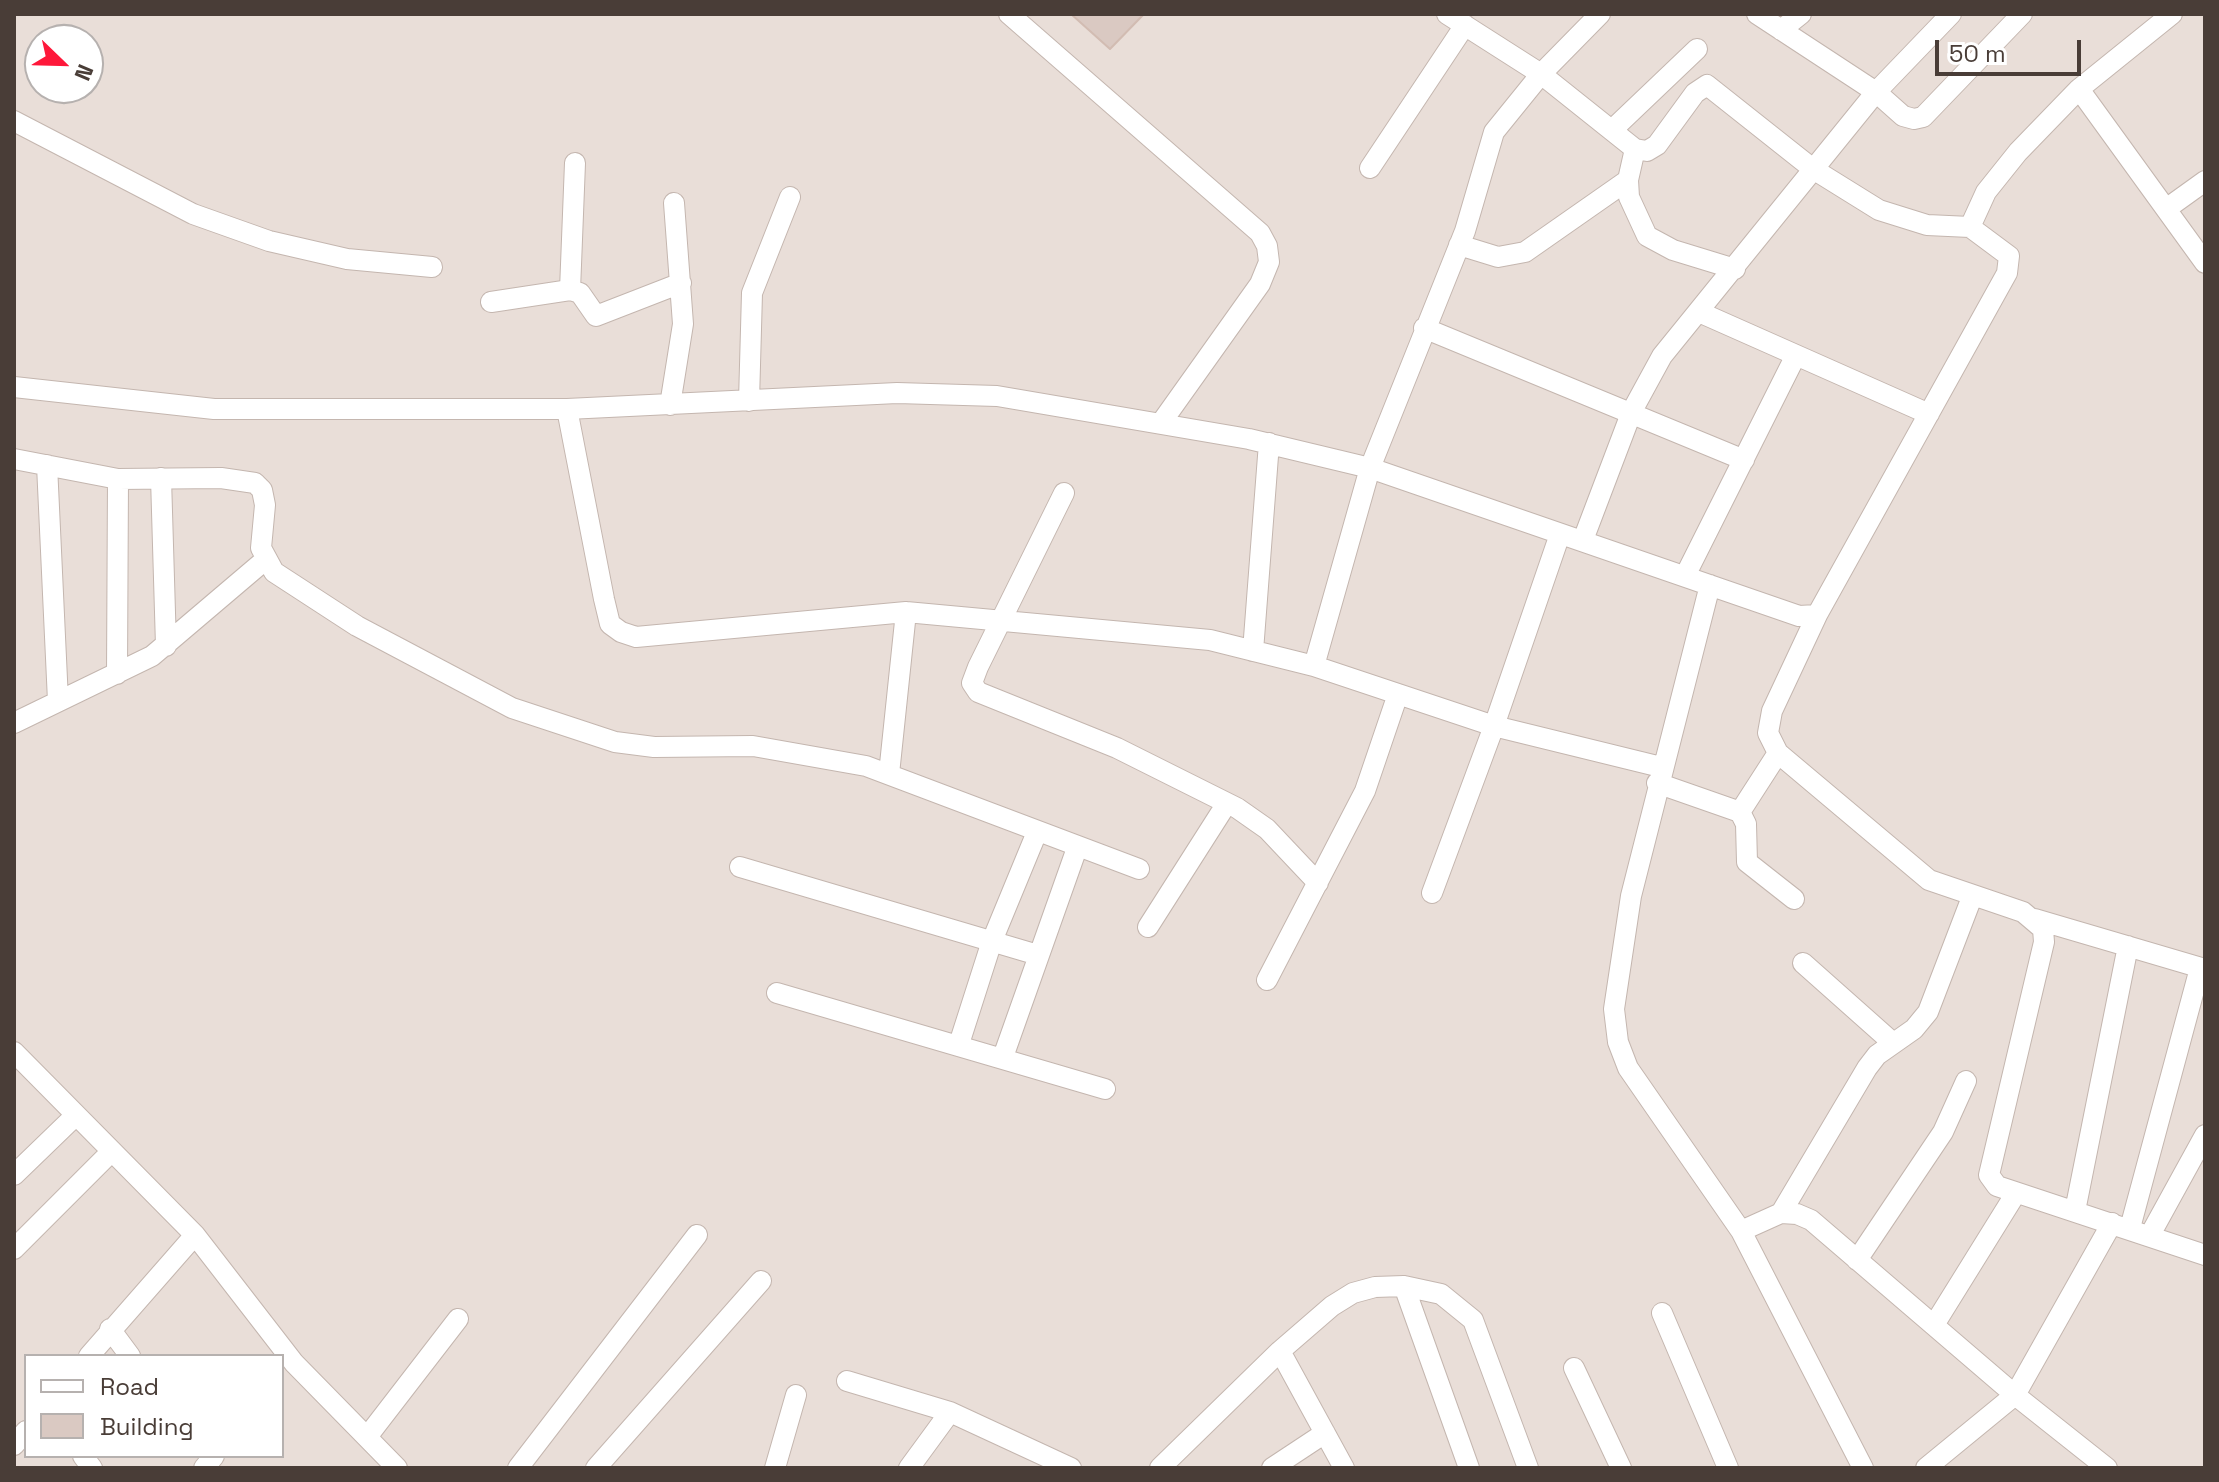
<!DOCTYPE html>
<html>
<head>
<meta charset="utf-8">
<style>
  body { margin:0 }
  #map { position:relative; width:2219px; height:1482px; overflow:hidden; background:#f5eeea; font-family:"Space Grotesk",sans-serif }
  canvas { display:block }
  .frame { position:absolute; inset:0; border:16px solid #493d37; pointer-events:none }
  .legend { position:absolute; left:24px; top:1354px; width:260px; height:104px; box-sizing:border-box; background:#fff; border:2px solid #b6b1af; margin:0; padding:10px 14px; list-style:none; font-size:24px; color:#493d37 }
  .legend li { display:flex; align-items:center; gap:16px; height:40px }
  .legend b { width:40px; border:2px solid #b6b1af }
  .north { position:absolute; left:24px; top:24px; width:80px; height:80px; box-sizing:border-box; background:#fff; border:2px solid #b6b1af; border-radius:50%; rotate:113deg; font-size:22px; font-weight:700; line-height:32px; text-align:center; color:#493d37 }
  .north::after { content:''; display:block; margin:auto; width:28px; height:36px; background:#fe183a; clip-path:polygon(50% 0,100% 100%,50% 72%,0 100%) }
  .scale { position:absolute; left:1935px; top:40px; width:146px; height:36px; box-sizing:border-box; border:4px solid #493d37; border-top:0; padding-left:10px; font-size:24px; line-height:28px; white-space:nowrap; color:#493d37; -webkit-text-stroke:6px #fff; paint-order:stroke }
</style>
</head>
<body>
<div id="map">
<canvas width="2219" height="1482"></canvas>
<div class="frame"></div>
<ul class="legend">
<li><b style="height:10px;background:#fff"></b>Road</li>
<li><b style="height:22px;background:#dac9c2"></b>Building</li>
</ul>
<div class="north">N</div>
<div class="scale">50 m</div>
</div>
<script>
const ctx = document.querySelector('canvas').getContext('2d');
ctx.lineJoin = 'round';
function fillPath(path, color) {
  ctx.fillStyle = color;
  ctx.fill(path, 'evenodd');
}
function poly(rows) {
  const path = new Path2D();
  for (const r of rows) {
    path.moveTo(r[0], r[1]);
    for (let i = 2; i < r.length; i += 2) path.lineTo(r[i], r[i + 1]);
  }
  return path;
}
function trace(path, color, width, dash) {
  ctx.strokeStyle = color;
  ctx.lineWidth = width;
  ctx.lineCap = dash ? 'butt' : 'round';
  ctx.setLineDash(dash || []);
  ctx.stroke(path);
}
fillPath(poly([
  [14,14,2205,14,2205,1468,14,1468],
  [40,40,88,40,88,88,40,88],
  [26,1356,282,1356,282,1456,26,1456]
]), '#e9ded8');
const building = poly([
  [1071,14,1144,14,1110,49,1071,14]
]);
fillPath(building, '#dac9c2');
trace(building, '#d2bcb2', 2);
const minor = poly([
  [1009,14,1260,233,1267,246,1269,262,1260,284,1161,423],
  [1447,14,1541,74,1635,149,1647,151,1657,145,1695,93,1707,85,1813,169,1879,210,1927,225,1970,227],
  [1757,14,1876,92,1903,116,1914,119,1923,117,2022,14],
  [1781,30,1801,14],
  [2079,89,2205,263],
  [14,121,193,214,269,241,347,259,432,267],
  [1612,130,1697,49],
  [1635,149,1628,180,1629,197,1647,236,1673,250,1735,269],
  [1370,168,1465,25],
  [2166,209,2205,181],
  [1459,245,1498,257,1525,252,1628,180],
  [570,290,575,163],
  [491,302,570,290,580,293,596,316,681,283],
  [1699,312,1929,414],
  [1424,328,1744,460],
  [14,387,214,409,567,409,897,393,997,396,1249,439,1370,468,1799,616,1817,615,2007,273,2009,256,1970,227,1986,192,2018,152,2079,89,2172,14],
  [749,401,752,293,790,197],
  [670,405,683,324,674,203],
  [567,409,604,599,610,624,621,632,636,637,906,612,1210,640,1314,666,1494,726,1432,893],
  [14,459,118,479,221,478,255,483,262,490,265,505,261,548,274,572,357,626,512,708,615,742,654,747,753,746,866,766,1139,869],
  [47,465,58,701],
  [161,478,166,646],
  [1064,493,978,667,972,683,978,692,1117,748,1237,808,1267,829,1318,883],
  [1560,534,1494,726,1661,767],
  [1583,540,1632,411,1662,356,1876,92,1951,14],
  [1685,576,1796,355],
  [1710,585,1631,896,1614,1009,1618,1042,1628,1068,1741,1231,1863,1468],
  [1817,615,1772,711,1768,733,1778,753,1929,880,2023,912,2043,929,2044,942,1989,1175,1997,1186,2205,1255],
  [1253,651,1269,443],
  [1314,666,1370,468,1465,231,1494,132,1541,74,1600,14],
  [117,674,118,479],
  [14,723,152,656,265,560],
  [889,774,906,612],
  [1657,783,1740,812,1746,824,1747,862,1794,899],
  [1740,812,1778,753],
  [740,867,1038,955],
  [2035,919,2205,969],
  [1148,927,1227,803],
  [1803,963,1893,1043],
  [1267,980,1365,791,1398,694],
  [777,993,1105,1089],
  [959,1044,992,941,1037,832],
  [14,1052,195,1235,294,1363,397,1468],
  [1003,1057,1077,848],
  [14,1175,74,1117],
  [2075,1211,2128,946],
  [1781,1213,1867,1068,1877,1055,1914,1029,1928,1012,1972,897],
  [2130,1228,2200,968],
  [1741,1231,1781,1213,1797,1214,1811,1220,2015,1395,2112,1223],
  [2150,1235,2205,1135],
  [14,1249,111,1152],
  [1857,1260,1943,1132,1966,1081],
  [1404,1286,1469,1468],
  [1662,1313,1728,1468],
  [1934,1325,2016,1193],
  [110,1329,130,1356],
  [1280,1351,1344,1468],
  [89,1356,195,1235],
  [1574,1368,1621,1468],
  [847,1381,950,1412,1071,1468],
  [367,1437,458,1319],
  [14,1445,26,1431],
  [83,1456,92,1468],
  [204,1468,214,1456],
  [518,1468,697,1235],
  [596,1468,761,1281],
  [775,1468,796,1395],
  [909,1468,950,1412],
  [1160,1468,1280,1351,1332,1306,1353,1293,1375,1287,1404,1286,1441,1294,1473,1320,1528,1468],
  [1272,1468,1325,1433],
  [1926,1468,2015,1395,2107,1468]
]);
trace(minor, '#c4b6af', 22);
trace(minor, '#fff', 20);
</script>
</body>
</html>
